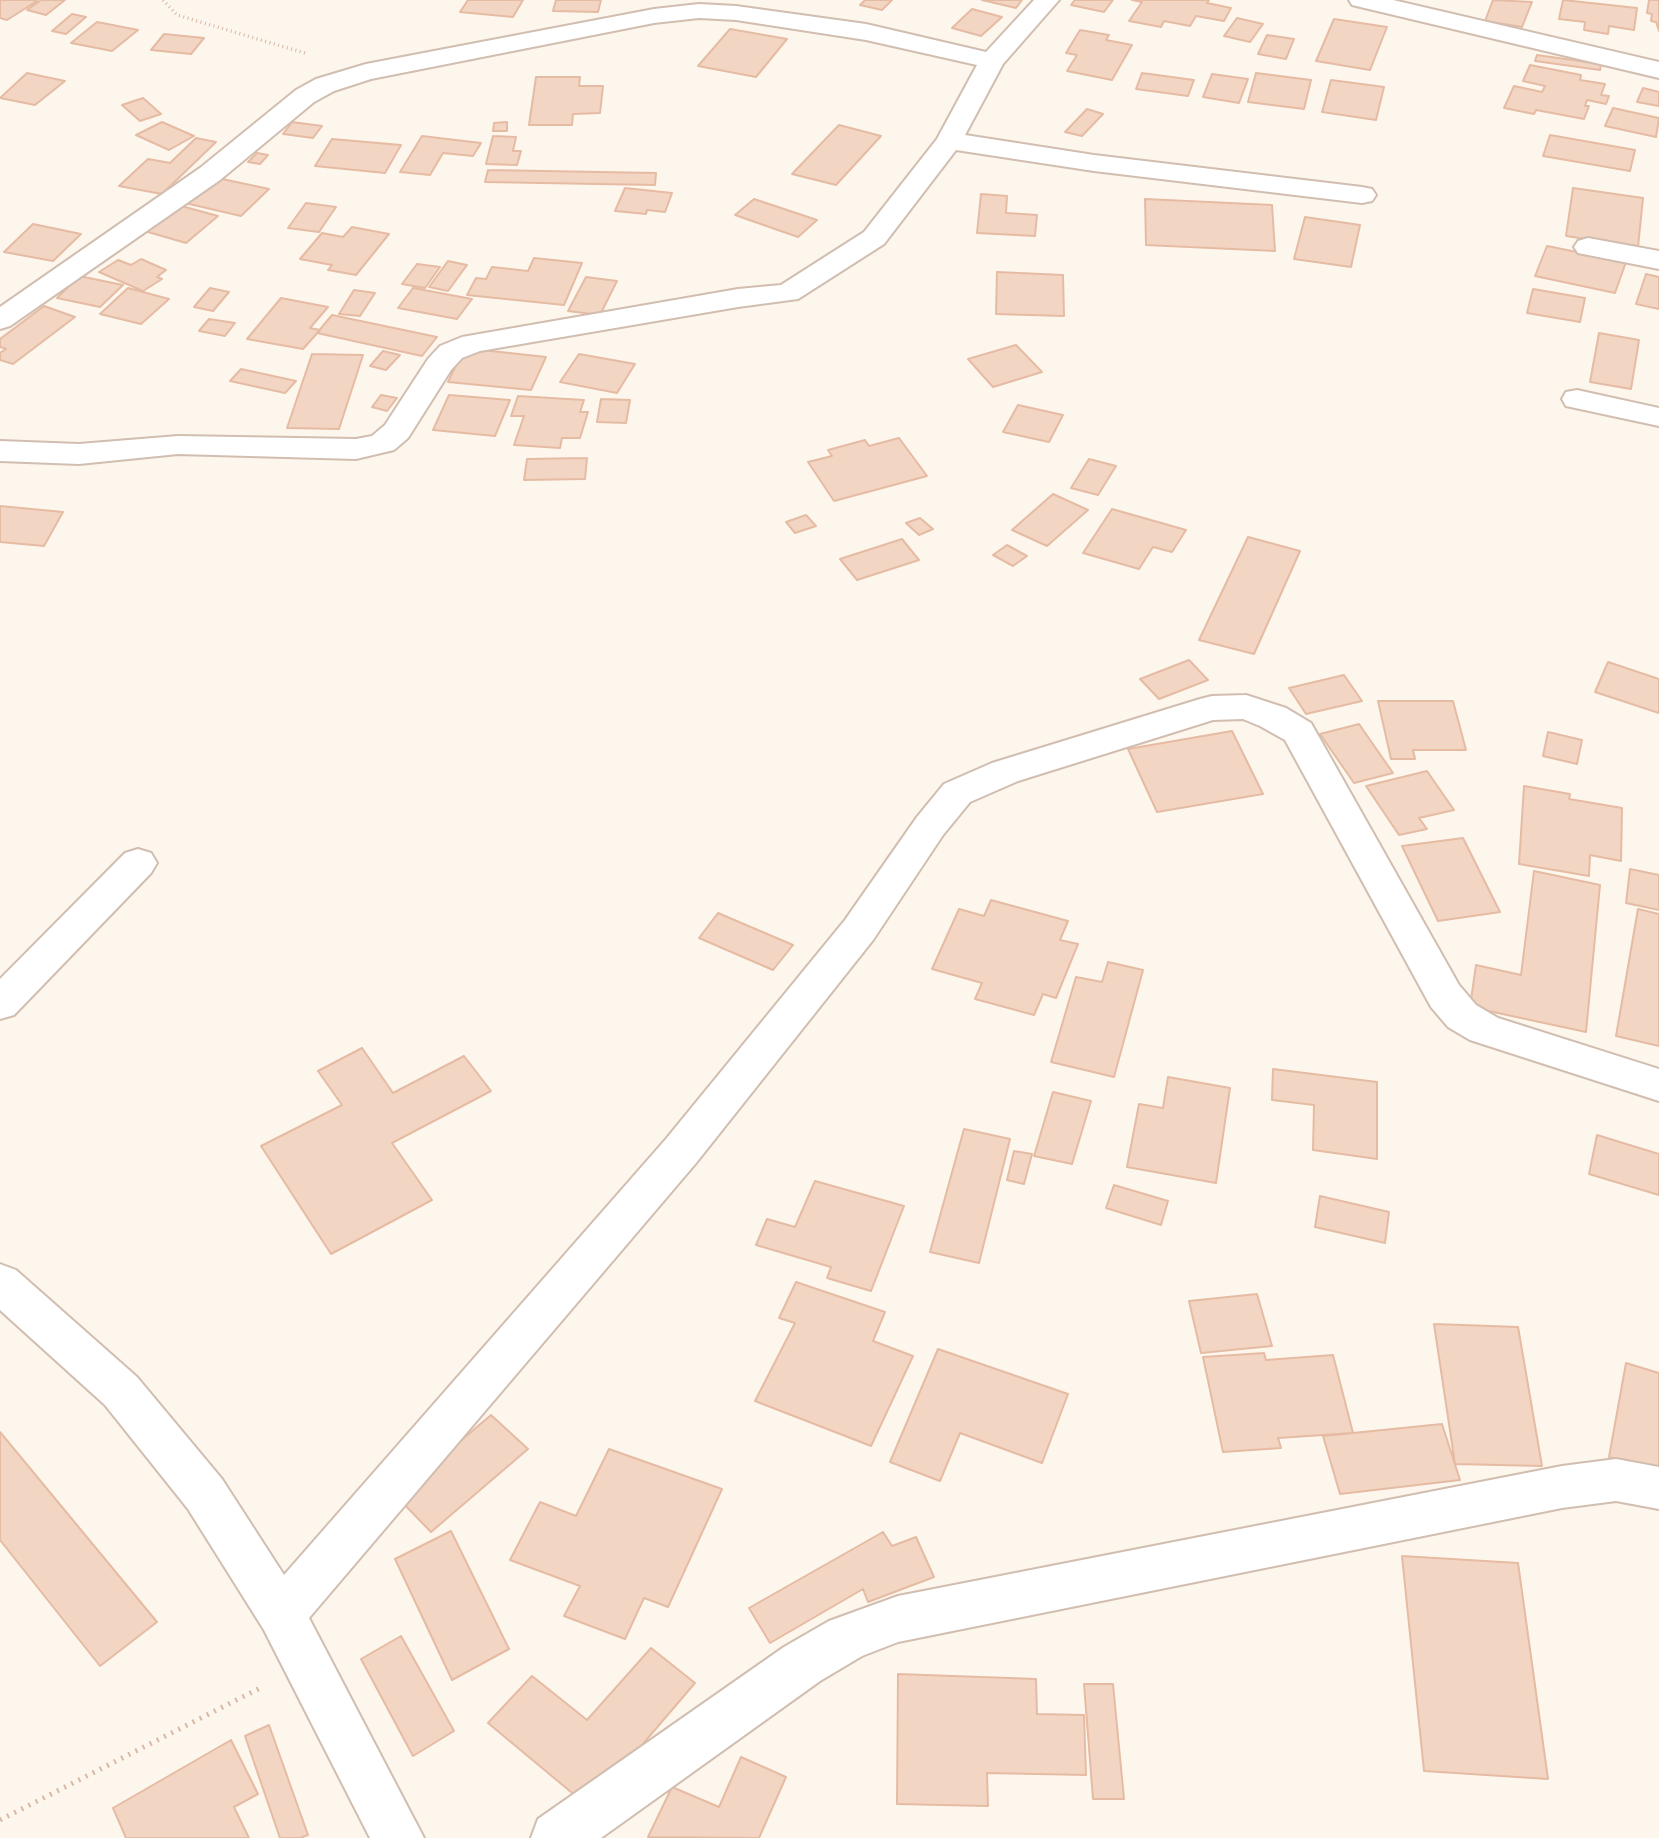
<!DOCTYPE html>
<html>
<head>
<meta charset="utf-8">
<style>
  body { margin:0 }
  canvas { display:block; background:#fdf6ec }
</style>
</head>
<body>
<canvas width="1659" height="1838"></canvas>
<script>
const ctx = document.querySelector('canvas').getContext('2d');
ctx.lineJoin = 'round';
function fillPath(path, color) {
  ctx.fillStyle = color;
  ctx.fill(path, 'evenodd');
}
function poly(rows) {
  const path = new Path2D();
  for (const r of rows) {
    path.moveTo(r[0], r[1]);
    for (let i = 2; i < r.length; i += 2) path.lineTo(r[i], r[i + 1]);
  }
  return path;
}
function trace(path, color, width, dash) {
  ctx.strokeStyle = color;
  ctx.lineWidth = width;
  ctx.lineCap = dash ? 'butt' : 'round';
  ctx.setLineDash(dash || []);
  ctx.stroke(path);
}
const building = poly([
  [0,0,33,0,37,1,7,20,0,18,0,0],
  [41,0,65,0,46,15,27,10,41,0],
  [468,0,523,0,513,17,460,12,468,0],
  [556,0,601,0,598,12,553,11,556,0],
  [865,0,892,0,882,10,860,5,865,0],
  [982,0,1022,0,1016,8,982,0],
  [1075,0,1113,0,1104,12,1071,5,1075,0],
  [1132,0,1209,0,1207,3,1231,8,1224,21,1196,16,1190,26,1164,21,1161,27,1129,21,1142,2,1132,0],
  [1493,0,1532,2,1522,27,1485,21,1493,0],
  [1563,0,1637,8,1634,30,1609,26,1608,34,1584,30,1585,22,1559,19,1563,0],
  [1649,0,1659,0,1659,31,1656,22,1651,21,1652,14,1647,13,1649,0],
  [972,9,1002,17,981,36,952,28,972,9],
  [72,14,86,17,66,34,52,31,72,14],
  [1237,18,1263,24,1250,42,1224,36,1237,18],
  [1334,19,1387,27,1370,70,1316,61,1334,19],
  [97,22,138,30,112,51,71,43,97,22],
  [730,29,787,39,756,77,698,66,730,29],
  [1080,30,1109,35,1106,40,1132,45,1112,80,1067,71,1077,55,1066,53,1080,30],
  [164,34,204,38,191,54,151,50,164,34],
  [1267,35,1294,39,1286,59,1258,54,1267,35],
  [1537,55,1601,64,1600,70,1535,61,1537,55],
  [1530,65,1581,75,1580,80,1605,84,1601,95,1609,96,1606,104,1587,100,1585,106,1589,106,1584,119,1536,110,1534,114,1504,108,1514,86,1542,92,1545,86,1523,81,1530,65],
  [27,73,65,81,35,105,0,98,27,73],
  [1142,73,1194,80,1188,96,1136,89,1142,73],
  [1256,73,1311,80,1304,109,1248,102,1256,73],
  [1212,74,1248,79,1239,103,1203,97,1212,74],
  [536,77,580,77,579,86,603,86,600,113,573,114,572,125,529,125,536,77],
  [1331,80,1384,87,1376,120,1322,112,1331,80],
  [1643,88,1659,92,1659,106,1637,102,1643,88],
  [143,98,161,114,140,121,122,105,143,98],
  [1613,108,1659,118,1656,137,1605,126,1613,108],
  [1087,109,1103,114,1082,136,1065,132,1087,109],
  [162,122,194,136,169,150,136,135,162,122],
  [292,122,322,126,313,138,283,134,292,122],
  [507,122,507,131,493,131,494,123,507,122],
  [839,125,881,136,836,185,792,174,839,125],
  [1550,135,1635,150,1630,171,1543,156,1550,135],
  [422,136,481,143,473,156,443,153,430,175,400,172,422,136],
  [493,136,516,137,513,151,521,151,517,165,486,164,493,136],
  [196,138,216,142,162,194,119,186,148,159,170,163,196,138],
  [332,139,401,145,385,173,315,166,332,139],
  [257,153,268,155,260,164,248,162,257,153],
  [488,170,656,173,655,185,485,182,488,170],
  [213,177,269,189,241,216,185,203,213,177],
  [625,188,672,193,665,212,647,210,646,214,615,211,625,188],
  [1573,188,1643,198,1638,247,1566,236,1573,188],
  [981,194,1007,196,1006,213,1037,215,1035,236,977,233,981,194],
  [754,199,817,220,798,237,735,215,754,199],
  [1145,199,1272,205,1275,251,1146,245,1145,199],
  [306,203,336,207,319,232,288,228,306,203],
  [174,204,218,216,186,243,141,230,174,204],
  [1305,217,1360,225,1351,267,1294,259,1305,217],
  [33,224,81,234,53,261,4,252,33,224],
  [352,227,389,234,356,275,328,270,332,265,300,259,322,233,343,237,352,227],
  [1547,246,1626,262,1615,293,1535,276,1547,246],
  [534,258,582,263,564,305,467,295,476,278,486,279,492,267,528,271,534,258],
  [141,259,166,270,157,277,162,279,143,291,99,272,118,260,131,265,141,259],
  [448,261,467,265,448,291,429,287,448,261],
  [417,264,440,267,425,288,402,284,417,264],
  [997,272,1063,275,1064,316,996,314,997,272],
  [1646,274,1659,277,1659,309,1636,304,1646,274],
  [79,276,123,285,100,307,57,298,79,276],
  [586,277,617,281,600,315,568,311,586,277],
  [128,288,169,299,141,324,100,314,128,288],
  [210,288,229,292,213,311,194,307,210,288],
  [413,288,472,299,457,319,398,308,413,288],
  [1533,289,1585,298,1580,322,1527,313,1533,289],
  [354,290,375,293,360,316,339,314,354,290],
  [281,298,328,307,310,328,320,330,303,349,247,339,281,298],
  [44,306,75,317,13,364,0,360,0,353,6,349,0,347,0,339,44,306],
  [332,315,437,337,422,356,317,333,332,315],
  [209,319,235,323,225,336,199,331,209,319],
  [1599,333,1639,340,1631,389,1590,382,1599,333],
  [1016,345,1042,372,993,387,968,359,1016,345],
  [464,348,546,357,531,390,448,382,464,348],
  [383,351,400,355,386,370,370,366,383,351],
  [312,354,363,355,339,429,287,428,312,354],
  [579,354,635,364,617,393,560,382,579,354],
  [241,369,296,381,285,393,230,381,241,369],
  [381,395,397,398,387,411,372,407,381,395],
  [449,395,510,400,495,436,433,430,449,395],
  [518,396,584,400,580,412,588,412,580,438,562,438,560,448,514,445,524,416,511,416,518,396],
  [601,399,630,400,626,423,597,422,601,399],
  [1018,405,1063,415,1049,442,1003,432,1018,405],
  [899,438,927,476,834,501,808,462,832,456,828,450,865,440,869,446,899,438],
  [587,458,585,479,524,480,527,459,587,458],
  [1089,459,1116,466,1098,495,1071,488,1089,459],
  [1053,494,1088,510,1047,546,1012,530,1053,494],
  [0,506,63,512,44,546,0,542,0,506],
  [1112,509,1186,530,1172,552,1153,547,1139,569,1083,553,1112,509],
  [806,515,816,526,795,533,786,522,806,515],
  [920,518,933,529,919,535,906,523,920,518],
  [1248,537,1300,551,1254,654,1199,640,1248,537],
  [902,539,919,560,857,580,840,559,902,539],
  [1007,545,1027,556,1013,566,993,555,1007,545],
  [1189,660,1208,680,1159,699,1140,679,1189,660],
  [1608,662,1659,679,1659,713,1595,692,1608,662],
  [1344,675,1362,701,1306,714,1289,688,1344,675],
  [1378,701,1453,701,1466,750,1413,750,1415,759,1391,759,1378,701],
  [1359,724,1393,773,1354,783,1320,734,1359,724],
  [1232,731,1263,794,1157,812,1128,749,1232,731],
  [1548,732,1582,740,1577,764,1543,756,1548,732],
  [1427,771,1454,810,1419,818,1427,829,1399,835,1366,786,1427,771],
  [1524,786,1570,794,1569,799,1622,808,1621,861,1590,855,1589,876,1519,864,1524,786],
  [1463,838,1500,912,1438,921,1402,846,1463,838],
  [1630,869,1659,875,1659,910,1626,903,1630,869],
  [1534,871,1600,885,1586,1032,1470,1007,1476,965,1521,975,1534,871],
  [991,900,1068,921,1060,940,1078,944,1056,998,1043,994,1034,1015,975,999,982,983,932,969,959,909,984,916,991,900],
  [1638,909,1659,914,1659,1046,1616,1036,1638,909],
  [718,913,793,945,773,970,699,938,718,913],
  [1108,962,1143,970,1114,1077,1051,1062,1076,977,1102,982,1108,962],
  [362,1048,393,1093,464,1056,491,1091,392,1143,432,1200,331,1254,261,1146,342,1105,318,1071,362,1048],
  [1273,1069,1377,1082,1377,1159,1313,1150,1314,1105,1272,1100,1273,1069],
  [1168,1077,1230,1088,1216,1183,1127,1167,1139,1104,1163,1108,1168,1077],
  [1053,1092,1091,1101,1072,1164,1034,1156,1053,1092],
  [964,1129,1010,1139,979,1263,930,1252,964,1129],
  [1597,1135,1659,1154,1659,1195,1589,1174,1597,1135],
  [1014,1151,1032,1154,1024,1184,1007,1180,1014,1151],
  [815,1181,904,1206,871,1291,827,1278,831,1267,756,1245,767,1219,795,1227,815,1181],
  [1114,1185,1168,1201,1161,1225,1106,1208,1114,1185],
  [1320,1196,1389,1212,1385,1243,1315,1227,1320,1196],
  [796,1282,885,1312,873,1341,913,1356,871,1446,755,1401,795,1323,779,1318,796,1282],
  [1257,1294,1272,1346,1201,1353,1189,1301,1257,1294],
  [1434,1324,1518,1327,1542,1466,1455,1464,1434,1324],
  [938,1349,1068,1394,1042,1463,960,1433,940,1481,890,1462,938,1349],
  [1264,1353,1266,1360,1333,1355,1353,1433,1278,1438,1281,1448,1223,1452,1203,1357,1264,1353],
  [1626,1363,1659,1373,1659,1473,1609,1457,1626,1363],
  [491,1415,528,1449,431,1532,396,1496,491,1415],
  [1442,1424,1460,1480,1340,1494,1323,1436,1442,1424],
  [0,1432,157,1622,100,1666,0,1540,0,1432],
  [609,1449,722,1489,668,1607,644,1598,625,1639,564,1616,580,1586,510,1560,540,1502,576,1516,609,1449],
  [451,1531,509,1649,452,1680,395,1559,451,1531],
  [883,1532,892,1546,916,1537,934,1577,868,1602,863,1589,770,1643,749,1608,883,1532],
  [1402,1556,1518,1563,1548,1779,1424,1771,1402,1556],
  [401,1636,454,1731,413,1756,361,1659,401,1636],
  [651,1648,695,1683,589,1807,488,1723,532,1676,587,1720,651,1648],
  [898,1674,1036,1679,1037,1714,1084,1715,1086,1775,987,1773,988,1806,897,1804,898,1674],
  [1084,1684,1113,1684,1124,1799,1093,1799,1084,1684],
  [269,1725,308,1835,300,1838,280,1838,245,1736,269,1725],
  [231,1740,258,1794,234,1807,249,1838,126,1838,113,1808,231,1740],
  [741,1757,786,1777,759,1838,648,1837,672,1787,719,1807,741,1757]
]);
fillPath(building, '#f3d5c3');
trace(building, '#e6bba3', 2);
const street = poly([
  [1034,0,1059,0,1003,64,965,135,1094,155,1362,187,1372,189,1376,195,1372,201,1362,203,1094,171,956,150,884,244,798,299,738,307,480,351,462,358,451,370,408,438,394,450,356,459,178,454,79,464,0,461,0,441,79,444,178,436,356,439,372,436,385,425,428,359,440,346,462,337,738,289,781,285,864,232,937,139,977,65,866,40,736,20,699,18,654,23,371,79,334,91,314,102,220,180,10,326,0,329,0,307,200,168,296,90,316,79,366,64,654,9,699,4,736,6,866,24,986,52,1034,0],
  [1349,0,1393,0,1659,62,1659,78,1352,5,1349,0],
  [1588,238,1659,251,1659,269,1578,253,1574,247,1578,241,1588,238],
  [1577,390,1659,408,1659,426,1566,406,1562,399,1566,392,1577,390],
  [1246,695,1286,708,1311,723,1459,985,1476,1005,1498,1018,1659,1069,1659,1101,1470,1040,1448,1027,1431,1007,1285,740,1260,726,1243,719,1213,720,1018,781,970,802,943,835,873,940,696,1163,309,1618,424,1838,370,1838,264,1630,188,1509,105,1405,0,1310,0,1264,16,1270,137,1377,222,1479,284,1575,666,1139,845,920,917,817,944,784,992,763,1200,699,1212,696,1246,695],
  [138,849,151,853,157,863,151,873,14,1015,0,1019,0,979,125,853,138,849],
  [1616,1459,1659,1467,1659,1509,1616,1501,1562,1508,898,1642,862,1656,820,1681,601,1838,531,1838,538,1819,784,1647,829,1621,898,1596,1562,1466,1616,1459]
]);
trace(street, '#d1beb0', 4);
trace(poly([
  [163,0,177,15,308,54]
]), '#d9b8a5', 3.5, [1, 3.5]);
trace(poly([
  [0,1820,264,1686]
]), '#d9b8a5', 5, [2, 6]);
fillPath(street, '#fff');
</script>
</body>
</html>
